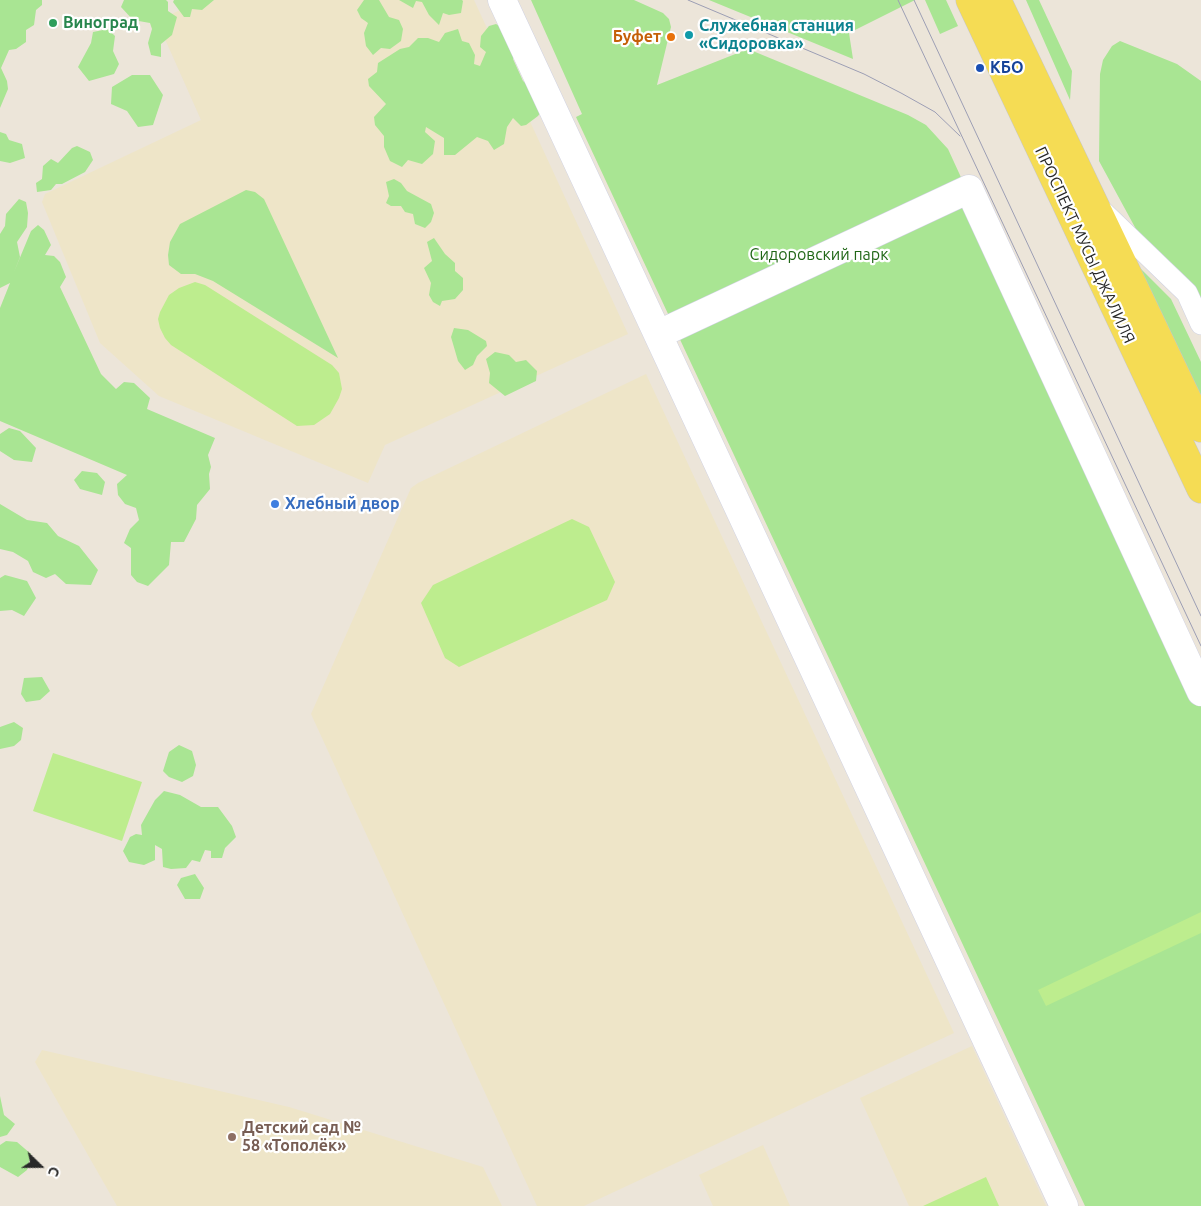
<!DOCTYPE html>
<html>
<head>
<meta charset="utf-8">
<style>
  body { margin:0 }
  #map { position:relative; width:1201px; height:1206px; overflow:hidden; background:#ece5d9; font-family:Ubuntu,sans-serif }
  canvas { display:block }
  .north { position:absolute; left:15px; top:1141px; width:50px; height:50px; -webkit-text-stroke:4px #fff; paint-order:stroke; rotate:112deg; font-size:14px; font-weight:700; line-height:20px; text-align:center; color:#282828 }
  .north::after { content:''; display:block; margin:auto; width:18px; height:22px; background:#282828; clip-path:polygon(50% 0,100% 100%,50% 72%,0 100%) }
</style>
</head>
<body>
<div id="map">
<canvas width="1201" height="1206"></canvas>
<div class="north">С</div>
</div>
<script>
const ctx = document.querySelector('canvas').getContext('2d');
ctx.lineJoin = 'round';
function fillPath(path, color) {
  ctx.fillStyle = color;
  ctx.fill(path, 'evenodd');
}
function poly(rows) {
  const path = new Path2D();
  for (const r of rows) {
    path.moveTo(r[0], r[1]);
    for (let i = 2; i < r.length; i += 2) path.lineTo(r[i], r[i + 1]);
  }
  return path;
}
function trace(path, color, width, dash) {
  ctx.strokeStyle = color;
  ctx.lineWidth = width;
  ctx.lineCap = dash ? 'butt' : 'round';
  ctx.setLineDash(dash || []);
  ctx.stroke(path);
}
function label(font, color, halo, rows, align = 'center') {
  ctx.font = font + ' Ubuntu,sans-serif';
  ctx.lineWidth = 4.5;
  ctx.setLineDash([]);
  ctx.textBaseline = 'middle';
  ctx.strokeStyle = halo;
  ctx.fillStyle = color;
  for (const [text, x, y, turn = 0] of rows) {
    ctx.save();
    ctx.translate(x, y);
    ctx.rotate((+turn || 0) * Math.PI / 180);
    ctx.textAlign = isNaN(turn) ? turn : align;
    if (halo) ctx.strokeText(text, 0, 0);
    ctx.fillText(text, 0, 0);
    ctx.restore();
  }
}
fillPath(poly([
  [201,0,474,0,628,334,385,445,368,483,159,396,100,343,42,202,45,194,201,120,157,21],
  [646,374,954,1033,584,1206,537,1206,311,714,411,488,418,483],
  [972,1046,1046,1206,909,1206,860,1098],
  [42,1050,289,1107,483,1167,502,1206,117,1206,35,1062],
  [763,1145,790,1206,713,1206,699,1175]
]), '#eee5c8');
fillPath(poly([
  [0,0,42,0,42,5,36,10,34,25,26,30,26,42,16,49,9,50,1,68,7,81,8,89,0,108],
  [124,0,166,0,168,2,168,11,177,17,172,35,161,44,161,57,151,55,148,43,152,29,150,23,133,20,121,7],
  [174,0,214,0,202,10,192,9,190,17,184,17,173,2],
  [364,0,379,0,389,17,399,20,403,29,401,41,390,49,381,48,373,55,366,46,364,33,368,23,361,18,357,10],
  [399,0,462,0,463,1,461,13,449,15,443,13,439,25,429,15,422,2,416,1,413,8],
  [531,0,634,0,663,13,669,19,671,27,657,85,748,49,908,115,926,125,948,149,1201,700,1201,1206,1085,1206,576,117,582,114],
  [709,0,915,0,849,33,853,59],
  [925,0,946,0,958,26,940,34],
  [1026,0,1039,0,1072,71,1070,100],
  [496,24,510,33,515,44,513,59,523,81,536,90,543,109,538,116,526,125,521,126,513,118,507,127,504,144,494,150,488,141,477,137,455,155,444,155,444,138,426,127,425,132,435,141,433,154,422,164,408,160,402,167,390,161,384,147,384,136,375,125,374,117,386,104,369,86,368,79,377,72,378,63,400,49,409,47,418,38,428,38,439,42,445,33,458,29,462,41,469,43,475,55,474,64,480,66,486,52,480,47,481,36,489,26],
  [108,29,115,36,113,51,119,64,114,74,89,81,78,67,91,43,93,32],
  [1120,41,1177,64,1201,81,1201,304,1189,280,1137,231,1099,161,1100,74,1103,60,1112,46],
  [132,75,150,75,163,95,153,125,138,127,127,111,111,104,112,87],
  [0,132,6,134,9,140,22,144,25,158,10,163,0,161],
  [77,146,90,152,93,160,85,172,62,184,56,184,51,190,37,192,36,183,42,179,43,166,51,159,58,163,72,148],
  [394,179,401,183,407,191,431,204,434,213,431,222,425,228,415,224,413,214,405,212,401,206,391,206,386,203,389,196,386,182],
  [246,190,255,192,264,199,338,358,213,281,195,274,181,274,169,265,168,255,170,242,180,224],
  [19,199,26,202,28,213,27,227,17,242,20,257,14,272,31,231,38,225,44,230,51,245,45,255,54,256,60,262,66,277,60,287,101,374,116,389,124,382,134,383,150,398,147,409,215,438,208,455,211,467,209,474,210,489,197,505,196,519,184,542,171,542,169,565,148,586,137,582,131,575,131,548,124,543,130,529,139,520,136,508,125,504,118,495,117,484,127,475,0,421,0,308,10,283,0,288,0,234,5,226,6,214],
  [434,238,445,254,455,263,455,271,463,278,463,290,455,299,442,301,440,306,433,302,429,295,431,283,424,268,432,261,427,242],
  [1137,265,1171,299,1201,362,1201,399],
  [454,328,468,330,486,341,487,346,477,356,473,365,465,370,458,361,451,337],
  [495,352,509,355,516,362,526,360,537,371,536,381,505,396,489,383,490,373,486,359],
  [9,428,20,431,36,448,32,462,14,460,0,451,0,434],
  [82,471,97,473,105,482,102,495,80,489,74,480],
  [0,504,27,520,47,523,58,536,79,546,98,570,91,585,66,584,55,574,46,578,33,572,28,561,13,552,0,549],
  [5,575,27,581,36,598,24,616,12,610,0,611,0,578],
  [42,677,50,691,40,700,26,702,21,694,24,678],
  [14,722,23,728,21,740,14,746,0,749,0,727],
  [179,745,192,751,196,765,193,776,182,782,169,777,163,771,169,752],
  [164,791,180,795,201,807,218,807,232,826,236,837,225,848,222,858,211,858,211,851,205,850,200,862,192,860,186,868,171,869,163,867,162,849,155,845,155,860,144,865,129,862,123,851,130,837,136,834,142,835,141,825,155,800],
  [195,874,204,888,200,899,185,899,177,885,181,878],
  [0,1096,4,1115,15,1124,7,1135,0,1137],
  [6,1141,17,1142,31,1154,27,1170,18,1177,0,1167,0,1145]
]), '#a9e593');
fillPath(poly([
  [195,282,205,285,332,365,339,373,342,389,339,398,330,414,314,425,297,426,171,345,165,338,160,328,158,319,160,312,169,295,179,288],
  [572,519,589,527,615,582,607,600,459,667,445,658,421,603,433,585],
  [53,753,142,782,122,841,33,811],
  [1201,912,1201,933,1046,1006,1038,990],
  [986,1177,999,1206,923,1206]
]), '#bded8e');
const minor = poly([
  [1102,211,1187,293,1201,324]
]);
const tertiary = poly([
  [502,0,1064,1206],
  [659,334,969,189,1201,692]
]);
const primary = poly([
  [970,0,1201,489],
  [997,0,1201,428]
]);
trace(minor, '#cfd1e2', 22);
trace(tertiary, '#cfd1e2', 29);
trace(primary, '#c7c7c7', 29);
trace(minor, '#fff', 21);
trace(tertiary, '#fff', 28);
trace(primary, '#f5dc54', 28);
trace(poly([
  [688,0,864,74,901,93,935,112,960,136],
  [898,0,1201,646],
  [914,0,1201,616]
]), '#9c9eb4', 1);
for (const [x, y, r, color] of [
  [53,23,5,"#2e9e5b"],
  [689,35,5,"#0f9aa8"],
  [671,37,5,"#e8710a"],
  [980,68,5,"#1a4fb4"],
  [275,504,5,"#3f7fe0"],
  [232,1137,5,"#8d6e63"]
]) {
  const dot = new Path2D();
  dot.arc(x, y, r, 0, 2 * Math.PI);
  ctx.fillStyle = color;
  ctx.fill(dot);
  trace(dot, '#fff', 2);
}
label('bold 16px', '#27864d', '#fff', [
  ["Виноград",63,23]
], 'left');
label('bold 16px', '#0d838f', '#fff', [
  ["Служебная станция",699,26],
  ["«Сидоровка»",699,44]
], 'left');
label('bold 16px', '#c56008', '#fff', [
  ["Буфет",661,37]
], 'right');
label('bold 16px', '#164399', '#fff', [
  ["КБО",990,68]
], 'left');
label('16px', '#282828', '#fff', [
  ["ПРОСПЕКТ МУСЫ ДЖАЛИЛЯ",1085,245,65]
]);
label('16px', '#216717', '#fff', [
  ["Сидоровский парк",819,255]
]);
label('bold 16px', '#366cbe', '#fff', [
  ["Хлебный двор",285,504]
], 'left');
label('bold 16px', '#785e54', '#fff', [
  ["Детский сад №",242,1128],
  ["58 «Тополёк»",242,1146]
], 'left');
</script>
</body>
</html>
